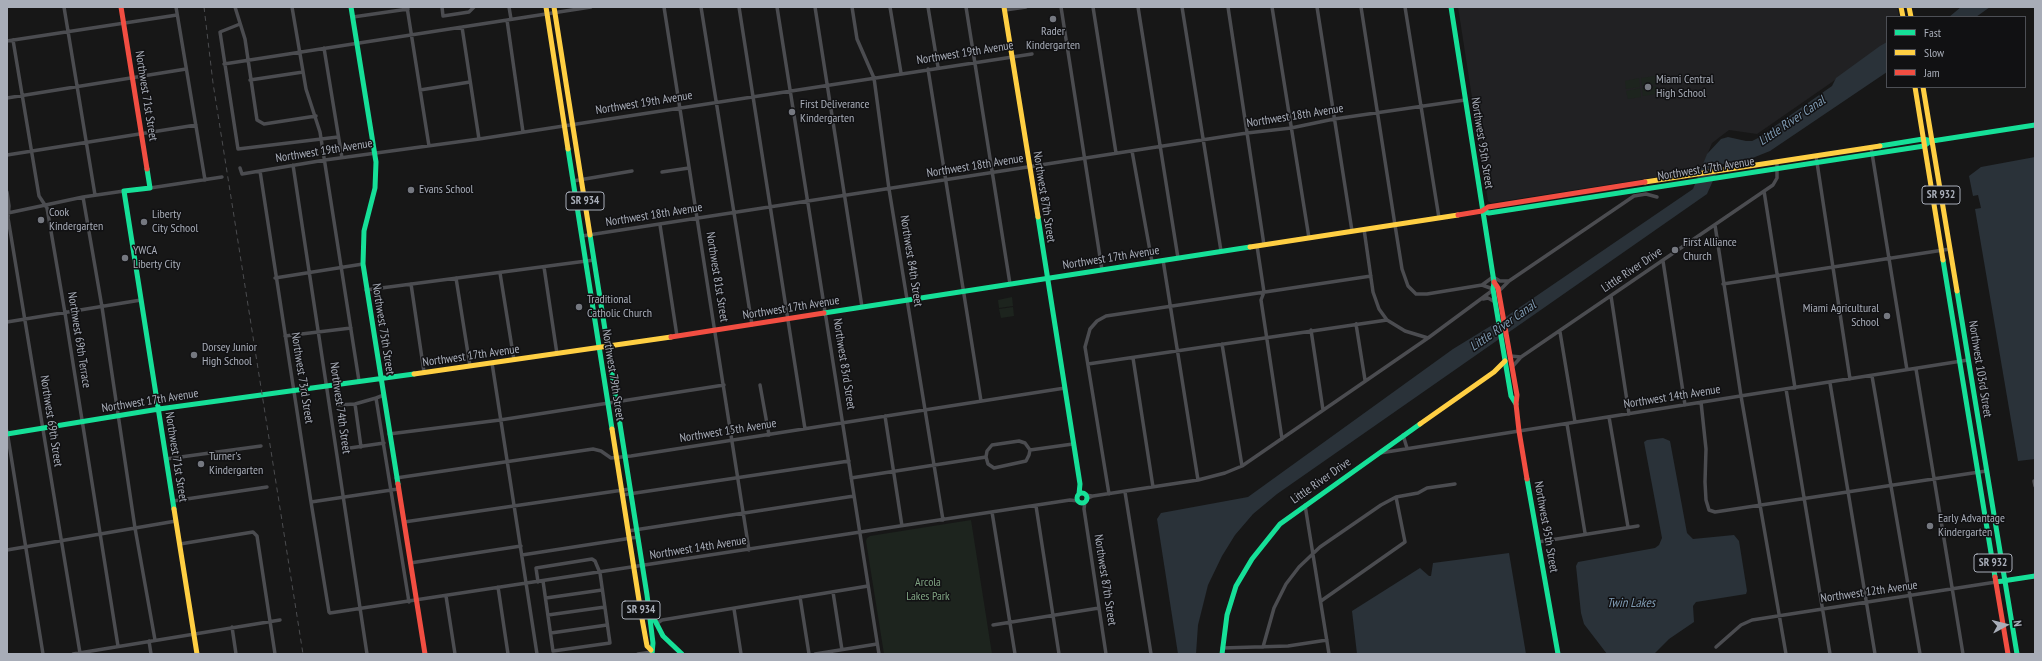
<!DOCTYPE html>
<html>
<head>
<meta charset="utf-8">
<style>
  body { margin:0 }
  #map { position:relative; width:2042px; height:661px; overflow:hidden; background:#171717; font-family:"PT Sans Narrow",sans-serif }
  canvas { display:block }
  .frame { position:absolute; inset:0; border:8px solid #a8adb8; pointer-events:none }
  .legend { position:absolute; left:1886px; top:16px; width:140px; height:72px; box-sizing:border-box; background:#111113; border:1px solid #4d4f55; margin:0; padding:5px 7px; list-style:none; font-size:12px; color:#a8adb8 }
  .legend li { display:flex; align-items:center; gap:8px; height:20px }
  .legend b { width:20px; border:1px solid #4d4f55 }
  .north { position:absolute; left:1986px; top:605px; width:40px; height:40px; -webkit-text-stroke:3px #111113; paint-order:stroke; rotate:83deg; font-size:11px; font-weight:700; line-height:16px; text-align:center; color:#a8adb8 }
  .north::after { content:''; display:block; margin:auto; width:14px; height:18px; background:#a8adb8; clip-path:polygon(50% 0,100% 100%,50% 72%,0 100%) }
</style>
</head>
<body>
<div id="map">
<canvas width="2042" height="661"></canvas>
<div class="frame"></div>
<ul class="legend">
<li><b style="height:5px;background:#16e098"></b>Fast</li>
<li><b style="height:5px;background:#ffcf43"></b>Slow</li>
<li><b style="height:5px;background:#f24e42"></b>Jam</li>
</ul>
<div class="north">N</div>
</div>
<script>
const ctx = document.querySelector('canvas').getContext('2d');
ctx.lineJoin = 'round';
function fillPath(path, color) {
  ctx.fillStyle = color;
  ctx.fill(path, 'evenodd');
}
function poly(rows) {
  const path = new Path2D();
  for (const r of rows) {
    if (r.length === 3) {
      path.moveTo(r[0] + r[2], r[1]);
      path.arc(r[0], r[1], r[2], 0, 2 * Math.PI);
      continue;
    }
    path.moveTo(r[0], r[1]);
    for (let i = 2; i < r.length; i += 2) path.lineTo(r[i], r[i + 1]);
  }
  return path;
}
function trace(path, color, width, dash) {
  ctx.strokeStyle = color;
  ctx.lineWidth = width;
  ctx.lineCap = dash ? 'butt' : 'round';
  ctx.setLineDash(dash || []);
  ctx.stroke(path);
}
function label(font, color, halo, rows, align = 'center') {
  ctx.font = font + ' "PT Sans Narrow",sans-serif';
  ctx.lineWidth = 3;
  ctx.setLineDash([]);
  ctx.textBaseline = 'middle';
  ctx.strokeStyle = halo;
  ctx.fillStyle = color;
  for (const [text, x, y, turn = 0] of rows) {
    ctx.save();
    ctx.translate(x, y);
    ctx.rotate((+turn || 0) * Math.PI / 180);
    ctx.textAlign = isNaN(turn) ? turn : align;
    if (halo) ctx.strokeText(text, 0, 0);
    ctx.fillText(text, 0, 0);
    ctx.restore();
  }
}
fillPath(poly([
  [1458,7,1897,7,1899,17,1887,17,1887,44,1757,134,1729,130,1712,143,1701,170,1491,203,1488,201]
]), '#212123');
fillPath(poly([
  [1655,76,1656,84,1642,86,1641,78],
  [1639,78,1640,87,1626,89,1625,81],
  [1656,86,1657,94,1643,96,1642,88],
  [1640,88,1641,97,1628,99,1626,91],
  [1012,297,1013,306,999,308,998,300],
  [1013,307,1014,316,1001,318,999,309],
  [971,520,992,654,884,654,866,541,867,538,870,536]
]), '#1d241e');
fillPath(poly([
  [1961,7,1990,7,1976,17,1949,17],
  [1887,42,1887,72,1770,151,1745,161,1729,162,1720,165,1707,194,1277,494,1253,514,1235,535,1222,556,1208,585,1198,625,1196,654,1178,654,1157,519,1161,513,1248,497,1453,349,1507,316,1693,189,1707,154,1721,139,1728,137,1746,141,1752,141,1758,138,1832,86,1836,78,1880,46],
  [2035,157,2035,459,2018,461,1975,209,1981,208,1978,195,1973,196,1969,176,1981,167],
  [1663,438,1670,441,1687,533,1693,539,1734,535,1739,541,1747,591,1746,594,1696,602,1693,606,1694,622,1669,639,1654,654,1607,654,1584,624,1581,613,1576,566,1578,562,1655,548,1659,545,1662,538,1644,442,1647,440],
  [1509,553,1526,654,1357,654,1352,611,1420,568,1429,576,1431,576,1433,563]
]), '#2a3239');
trace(poly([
  [64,7,95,195],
  [176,7,205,180],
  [235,7,245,39,257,120,264,124,316,116],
  [292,7,306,89,320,132,359,381],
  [407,7,429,146],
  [442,7,443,16,469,12,474,7],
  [509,7,511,19],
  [664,7,749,550],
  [701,7,752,325],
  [739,7,805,429],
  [777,7,879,654],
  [815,7,862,307],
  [852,7,857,39,874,78,889,189,943,520],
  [890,7,901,73],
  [928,7,938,67],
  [966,7,1010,284],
  [1061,7,1102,270],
  [1093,7,1116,153],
  [1138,7,1178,258],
  [1182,7,1221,251],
  [1228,7,1264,245],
  [1272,7,1309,238],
  [1317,7,1352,231],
  [1361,7,1395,225,1402,269,1408,286,1416,294,1427,294,1482,285,1493,277,1500,281,1509,281],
  [1405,7,1439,218],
  [1005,10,1026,7],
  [353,17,408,9],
  [507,20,523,132],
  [240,24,220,32,238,149,338,137],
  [462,27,479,139],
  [13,40,39,196,47,208,65,313,118,646],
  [7,41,177,15],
  [324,48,342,158],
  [224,64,591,7],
  [928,69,981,401],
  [250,80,303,72],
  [420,90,470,82],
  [7,98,186,69],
  [1871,147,1907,370],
  [1132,151,1152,262],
  [7,155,196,125],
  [1816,156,1850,379],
  [293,165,367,654],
  [240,168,242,174,325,160,479,139,1032,54],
  [260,171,311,502,329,612,330,613,1070,500,1078,501],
  [662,172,689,168],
  [573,181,632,171],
  [150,188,222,177],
  [1764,191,1795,388],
  [7,192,9,206,8,218,80,653],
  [83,197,102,307,135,528,155,640],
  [8,213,83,197,124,191],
  [660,225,677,336],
  [1715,225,1741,396,1786,654],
  [1364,229,1373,292,1379,309,1387,320,1405,331,1428,338],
  [582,236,1247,133,1291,128,1334,119,1465,100],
  [1257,246,1264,292,1261,300,1282,439],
  [1163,260,1198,480],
  [1663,261,1685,405],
  [544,267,557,354],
  [500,273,514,360],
  [275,278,363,264],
  [456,278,470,366],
  [411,284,424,372],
  [1723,284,1950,249],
  [1482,285,1493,289],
  [366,290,594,260],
  [1499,291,1509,281,1634,196,1646,194,1657,197],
  [1611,296,1629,414],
  [1483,299,1488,298,1495,302],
  [7,322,141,300],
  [1356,324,1365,380],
  [1311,330,1323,410],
  [1560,332,1575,422],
  [285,336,351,328],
  [1222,344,1242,466],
  [1510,356,1521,357],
  [1133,358,1153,487],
  [492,363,537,654],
  [1088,364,1387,320],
  [1512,367,1521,357,1773,185,1777,178,1777,162],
  [1916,369,1963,654],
  [1872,376,1920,654],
  [1830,383,1875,654],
  [760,385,769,435],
  [1786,389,1830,654],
  [384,395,376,398,409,602],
  [1701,402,1706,449,1705,482,1706,500,1709,510,1715,512,1986,471],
  [355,404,361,447],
  [337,405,355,404,376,398],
  [885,416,902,526],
  [1609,417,1628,527],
  [1567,424,1585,533],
  [7,431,43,654],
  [389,434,500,420,724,385],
  [1403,435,1407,448],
  [1019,441,1025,443,1030,450,1029,455,1026,461,994,468,988,464,986,457,987,451,992,445,1019,441],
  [343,449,384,443],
  [1030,450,1073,444],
  [1380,453,1968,360],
  [166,459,261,446],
  [396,478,593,449,601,451,611,458,631,456,1065,388],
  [851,478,986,457],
  [2034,481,2035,486],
  [1125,492,1151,654],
  [1109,494,1085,347,1090,329,1097,321,1106,316,1371,276],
  [622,495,849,461],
  [1086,495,1092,496],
  [1086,499,1093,496,1198,480,1225,473,1242,466,1428,338,1493,290],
  [173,501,267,487],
  [1085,501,1084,509,1106,654],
  [311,502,398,489],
  [1305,505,1329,654],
  [1036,506,1059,654],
  [992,512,1015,654],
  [404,522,630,489],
  [628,531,854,496],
  [1538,542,1638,526],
  [180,544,253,532,257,536,275,654],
  [7,550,176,521],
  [522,555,638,537],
  [410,563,521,546],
  [538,582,536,568,592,559,595,561,600,573,610,643,553,651,543,581],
  [498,587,508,654],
  [833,592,842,650],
  [446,596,455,654],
  [800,597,809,654],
  [546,598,602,590],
  [1321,601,1405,542,1396,497],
  [734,609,741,654],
  [548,615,605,607],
  [656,624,662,620,868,586],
  [993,625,1099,608],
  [232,627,236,654],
  [551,633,607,625],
  [149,641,151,654],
  [1263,647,1274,608,1286,584,1299,567,1320,547,1381,505,1396,497,1418,493,1427,488,1455,484],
  [1716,647,1741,625,1752,620,1996,582],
  [1222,648,1288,646,1327,640],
  [73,654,280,620],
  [638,654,652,652],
  [815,654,877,644]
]), '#4b4c50', 3.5);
trace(poly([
  [351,7,376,162,375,188,364,231,363,264,398,484],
  [1451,7,1494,282,1493,289,1511,396,1516,404],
  [1880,146,1923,139,1932,141,2035,125],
  [568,149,612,429],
  [147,169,150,188,124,191,174,509],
  [1482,211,1489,213,1924,146,1928,143],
  [1038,217,1080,484,1079,494],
  [590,235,647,595,653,643,652,654],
  [1943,260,1995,577],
  [1957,291,2017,654],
  [824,313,1250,247],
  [7,434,159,409,414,374],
  [1527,479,1558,654],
  [1082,498,5],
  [1996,582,2035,576],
  [651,613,663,636,682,654],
  [1222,654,1227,615,1236,586,1252,559,1280,524,1420,424]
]), '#16e098', 5);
trace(poly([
  [546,7,568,149],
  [554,7,590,235],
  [1004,7,1038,217],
  [1901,7,1903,17],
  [1909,7,1911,17],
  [1915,87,1943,260],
  [1923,87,1957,291],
  [1645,182,1880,146],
  [1250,247,1458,215],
  [414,374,671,337],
  [1420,424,1494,372,1505,361],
  [612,429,641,613,647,646,651,650],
  [174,509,197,654]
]), '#ffcf43', 5);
trace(poly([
  [121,7,147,169],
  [1458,215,1482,211,1488,207,1645,182],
  [1494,282,1498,288,1517,395,1516,404,1519,431,1527,479],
  [671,337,824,313],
  [398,484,425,654],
  [1995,577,2008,654]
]), '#f24e42', 5);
trace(poly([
  [204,7,213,83,303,654]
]), '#4b4c4f', 1, [5, 4]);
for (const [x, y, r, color] of [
  [1053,19,4,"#757880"],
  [1648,87,4,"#757880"],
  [792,112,4,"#757880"],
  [411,190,4,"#757880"],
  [41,220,4,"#757880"],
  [144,222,4,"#757880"],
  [1675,250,4,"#757880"],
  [125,258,4,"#757880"],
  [579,307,4,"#757880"],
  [1887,316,4,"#757880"],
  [194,355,4,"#757880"],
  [201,464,4,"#757880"],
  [1930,526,4,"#757880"]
]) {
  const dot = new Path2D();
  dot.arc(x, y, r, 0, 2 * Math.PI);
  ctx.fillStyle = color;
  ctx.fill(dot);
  trace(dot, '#111113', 1.5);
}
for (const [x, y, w] of [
  [1941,195,38],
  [585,201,38],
  [1993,563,38],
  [641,610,38]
]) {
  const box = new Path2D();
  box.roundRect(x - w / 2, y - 9, w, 18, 3);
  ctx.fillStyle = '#111113';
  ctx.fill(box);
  trace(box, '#a8adb8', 1);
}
label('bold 11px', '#a8adb8', null, [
  ["SR 932",1941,195],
  ["SR 934",585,201],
  ["SR 932",1993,563],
  ["SR 934",641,610]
]);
label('12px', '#a8adb8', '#111113', [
  ["Rader",1053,32,"center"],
  ["Kindergarten",1053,46,"center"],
  ["Miami Central",1656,80],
  ["High School",1656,94],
  ["First Deliverance",800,105],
  ["Kindergarten",800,119],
  ["Evans School",419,190],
  ["Cook",49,213],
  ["Kindergarten",49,227],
  ["Liberty",152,215],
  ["City School",152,229],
  ["First Alliance",1683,243],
  ["Church",1683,257],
  ["YWCA",133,251],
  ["Liberty City",133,265],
  ["Traditional",587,300],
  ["Catholic Church",587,314],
  ["Miami Agricultural",1879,309,"right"],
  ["School",1879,323,"right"],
  ["Dorsey Junior",202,348],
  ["High School",202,362],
  ["Turner's",209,457],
  ["Kindergarten",209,471],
  ["Early Advantage",1938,519],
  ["Kindergarten",1938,533]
], 'left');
label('12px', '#a8adb8', '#111113', [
  ["Northwest 19th Avenue",965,53,-9],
  ["Northwest 71st Street",146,96,81],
  ["Northwest 19th Avenue",644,103,-9],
  ["Northwest 18th Avenue",1295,116,-9],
  ["Northwest 95th Street",1482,143,81],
  ["Northwest 19th Avenue",324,151,-9],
  ["Northwest 18th Avenue",975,166,-9],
  ["Northwest 17th Avenue",1706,169,-9],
  ["Northwest 87th Street",1044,197,81],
  ["Northwest 18th Avenue",654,215,-9],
  ["Northwest 17th Avenue",1111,258,-9],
  ["Northwest 84th Street",911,261,81],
  ["Little River Drive",1632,270,-34],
  ["Northwest 81st Street",717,277,81],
  ["Northwest 17th Avenue",791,308,-9],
  ["Northwest 75th Street",383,329,81],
  ["Northwest 69th Terrace",79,340,81],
  ["Northwest 17th Avenue",471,356,-8],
  ["Northwest 83rd Street",844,364,81],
  ["Northwest 103rd Street",1980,369,81],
  ["Northwest 79th Street",613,375,81],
  ["Northwest 73rd Street",302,378,81],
  ["Northwest 14th Avenue",1672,397,-9],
  ["Northwest 17th Avenue",150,401,-9],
  ["Northwest 74th Street",340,408,82],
  ["Northwest 69th Street",51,421,81],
  ["Northwest 15th Avenue",728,431,-9],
  ["Northwest 71st Street",176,457,81],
  ["Little River Drive",1321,481,-35],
  ["Northwest 95th Street",1546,527,80],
  ["Northwest 14th Avenue",698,548,-9],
  ["Northwest 87th Street",1105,580,81],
  ["Northwest 12th Avenue",1869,592,-8]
]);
label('12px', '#7fa381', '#111113', [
  ["Arcola",928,583],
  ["Lakes Park",928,597]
]);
label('italic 13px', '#7f9bb3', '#111113', [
  ["Little River Canal",1792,121,-34],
  ["Little River Canal",1503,326,-35],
  ["Twin Lakes",1631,603]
]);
</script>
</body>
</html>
